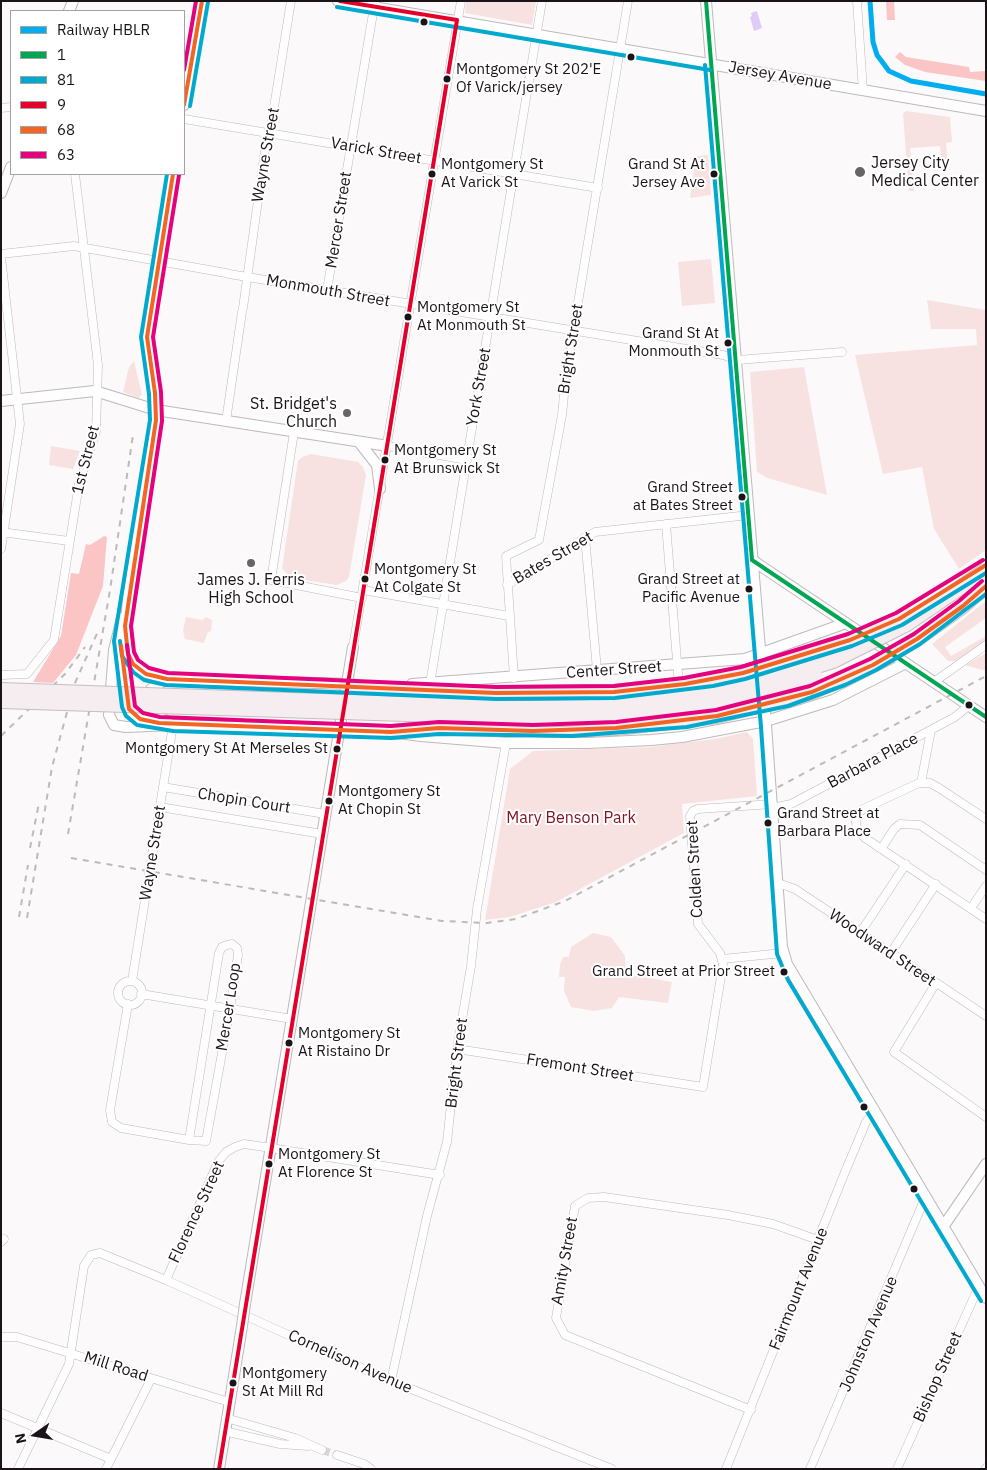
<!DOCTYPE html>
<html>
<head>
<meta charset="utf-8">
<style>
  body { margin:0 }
  #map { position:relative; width:987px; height:1470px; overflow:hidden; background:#fbf9fa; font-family:"IBM Plex Sans",sans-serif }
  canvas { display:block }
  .frame { position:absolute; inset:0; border:2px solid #1a1317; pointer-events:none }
  .legend { position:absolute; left:10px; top:10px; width:175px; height:165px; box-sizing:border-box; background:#fff; border:1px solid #a3a1a2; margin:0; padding:6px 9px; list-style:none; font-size:15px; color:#1a1317 }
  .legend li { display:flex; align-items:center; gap:10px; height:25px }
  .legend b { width:25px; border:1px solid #a3a1a2 }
  .north { position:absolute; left:10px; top:1410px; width:50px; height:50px; -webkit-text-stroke:4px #fff; paint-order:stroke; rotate:257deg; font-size:14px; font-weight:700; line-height:20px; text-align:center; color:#1a1317 }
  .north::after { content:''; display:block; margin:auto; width:18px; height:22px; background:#1a1317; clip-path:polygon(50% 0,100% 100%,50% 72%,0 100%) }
</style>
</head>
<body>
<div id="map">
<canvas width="987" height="1470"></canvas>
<div class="frame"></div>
<ul class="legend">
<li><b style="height:6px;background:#00aeef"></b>Railway HBLR</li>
<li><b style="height:6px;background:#00a651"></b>1</li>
<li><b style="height:6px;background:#00a9ce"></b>81</li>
<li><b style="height:6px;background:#e4002b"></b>9</li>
<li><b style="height:6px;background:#f26522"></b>68</li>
<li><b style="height:6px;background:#e5007d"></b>63</li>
</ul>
<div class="north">N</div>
</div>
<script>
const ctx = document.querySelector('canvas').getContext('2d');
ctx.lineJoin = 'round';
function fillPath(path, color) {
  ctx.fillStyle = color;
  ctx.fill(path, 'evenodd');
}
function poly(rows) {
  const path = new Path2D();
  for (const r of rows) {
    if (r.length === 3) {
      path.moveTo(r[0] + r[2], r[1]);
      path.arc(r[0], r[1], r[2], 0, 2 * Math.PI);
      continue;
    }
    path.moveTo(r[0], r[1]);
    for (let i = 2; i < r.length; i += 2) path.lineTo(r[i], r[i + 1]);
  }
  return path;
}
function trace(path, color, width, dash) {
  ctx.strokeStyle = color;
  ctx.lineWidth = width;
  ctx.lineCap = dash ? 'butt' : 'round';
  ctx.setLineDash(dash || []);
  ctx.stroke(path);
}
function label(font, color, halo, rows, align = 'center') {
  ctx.font = font + ' "IBM Plex Sans",sans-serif';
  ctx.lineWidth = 4;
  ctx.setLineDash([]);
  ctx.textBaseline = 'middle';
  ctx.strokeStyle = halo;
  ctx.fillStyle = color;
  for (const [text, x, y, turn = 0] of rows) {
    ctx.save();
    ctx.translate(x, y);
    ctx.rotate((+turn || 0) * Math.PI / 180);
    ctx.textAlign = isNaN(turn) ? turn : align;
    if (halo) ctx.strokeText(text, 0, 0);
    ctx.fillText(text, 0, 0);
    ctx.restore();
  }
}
fillPath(poly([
  [466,1,536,1,532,25,465,13],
  [906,111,950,117,952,142,946,143,948,165,946,165,942,166,940,146,910,148,914,191,909,191,903,114],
  [708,155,711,195,690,198,696,156],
  [711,259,715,303,682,306,678,262],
  [927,300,986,310,986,550,959,569,934,529,922,467,883,474,855,355,977,345,976,329,931,329],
  [134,361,142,395,138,398,123,392,129,367],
  [804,367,827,495,767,478,757,472,750,372],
  [51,446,80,451,73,469,49,465],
  [311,454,358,462,363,467,366,475,349,577,346,581,337,585,291,578,282,568,298,461,302,457],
  [986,601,986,618,945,647,951,656,986,636,986,642,955,661,948,661,932,644],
  [186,617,202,620,206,617,212,620,211,631,208,632,204,643,185,639,183,631],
  [986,653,986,671,965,665],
  [747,732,753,739,757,796,682,804,684,833,556,902,510,917,485,920,510,769,533,751,650,747,715,739],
  [593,933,611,937,625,956,626,974,672,982,668,1003,619,997,612,1008,594,1011,571,1007,564,991,565,977,559,977,560,965,563,957,569,957,571,947]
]), '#f8e2e1');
fillPath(poly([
  [886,1,894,1,895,20,887,20],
  [900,52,906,57,969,67,970,72,986,71,986,81,925,72,905,65,895,57],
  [104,536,107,537,103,586,76,655,53,683,33,682,61,636,71,573,79,574,86,544,90,545]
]), '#fac5c4');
fillPath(poly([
  [757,11,762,28,754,31,750,17,752,16,751,13]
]), '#e1caf6');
trace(poly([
  [322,1450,337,1455]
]), '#d9d6d8', 8, [8, 4]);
const street = poly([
  [857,1,863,91],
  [1,108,11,107],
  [184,119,598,188],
  [1,254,74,246,226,273],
  [1,257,20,424,1,549],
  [229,274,662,345,723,355,737,360,842,352],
  [327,290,375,1],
  [243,308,265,150,270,132,291,1],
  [226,421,242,312],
  [294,432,271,580,362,598],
  [388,446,467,460],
  [666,524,679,686],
  [1,532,69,541],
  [585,537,597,670],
  [507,585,595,532,749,515],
  [363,590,509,616],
  [353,647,461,1],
  [1,675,27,674,54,640,79,484,96,431,98,365,75,174],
  [514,678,506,556,539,540,562,415,566,375,628,1],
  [934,682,986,645],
  [430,684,542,1],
  [921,783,931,730],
  [163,787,325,814],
  [160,807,322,834],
  [773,808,791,804,955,717,968,706],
  [986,819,939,788,930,783,919,783,863,809,858,814,856,822,857,830,865,838,986,919],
  [881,849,894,829,900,824,920,825,986,870],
  [778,883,795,889,986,1016],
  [971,908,986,886],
  [860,933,906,864],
  [890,954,936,884],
  [722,959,783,953],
  [132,981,173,725],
  [130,993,12],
  [936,983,894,1052,986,1117],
  [141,994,292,1019],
  [128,1004,110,1110,112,1122,121,1128,189,1140,206,1141,230,1009,238,955,237,948,232,944,227,945,222,947,219,953,189,1140],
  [457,1049,703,1087,723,964,720,953,698,924,690,816,693,811,698,809,773,804],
  [1,1242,4,1239],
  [166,1280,218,1162,226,1152,235,1147,244,1144,271,1148,440,1175],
  [1,1337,17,1337,229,1402],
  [391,1381,427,1216,447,1142,457,1049,471,966,477,909,506,743],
  [751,1410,565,1335,556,1318,575,1206,588,1198,604,1197,728,1215,773,1224,818,1240],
  [1,1413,111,1459],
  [226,1418,295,1438,322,1450],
  [224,1431,280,1444,308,1446],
  [337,1455,364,1464,371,1469],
  [18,1469,69,1364,84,1266,91,1255,100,1253,166,1280,391,1381,612,1469],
  [106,1469,151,1379],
  [726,1469,845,1172,866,1122,874,1112],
  [810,1469,925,1198],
  [897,1469,979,1286],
  [985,1469,986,1468]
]);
const secondary = poly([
  [338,1,986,111],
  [706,1,762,673],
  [69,11,73,1],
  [184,105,202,1],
  [173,174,147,337,155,393,156,418,128,598,125,635,128,654,133,664,141,671,167,679,352,684],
  [1,193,11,167],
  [1,401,95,391,156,410,388,446],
  [359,442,377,465,380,489],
  [752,560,986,717],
  [122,618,114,650,109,715,114,725,126,727,173,725,391,732,421,736,506,743,588,743,651,740,682,737,766,721,833,700,906,663],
  [120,644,129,709,140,719,157,723],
  [167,679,151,689,146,700,151,712,168,722],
  [412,684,745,659,846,623],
  [764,697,782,947,787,964,986,1298],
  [943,1227,986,1164],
  [245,1304,353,647],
  [219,1469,242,1326]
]);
const highway = poly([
  [346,685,365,689,496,693,614,692],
  [391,732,439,728,533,731,616,728]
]);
trace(street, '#beb9bb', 9);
trace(secondary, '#beb9bb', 12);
trace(highway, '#c7bdc0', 16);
trace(street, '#fefefe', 8);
trace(secondary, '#fefefe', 10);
trace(highway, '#f5edef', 14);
trace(poly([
  [1,736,65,674,85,647],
  [68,834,110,590,133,435],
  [30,848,39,803],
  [71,858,442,921,487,923,516,919,565,901,986,676],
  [19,917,28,865],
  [27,918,52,767,75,683,99,629]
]), '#bcbbbc', 2, [6, 6]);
const secondaryBridge = poly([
  [242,1326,245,1304]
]);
const highwayBridge = poly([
  [1,690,524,708,587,707,665,701,758,684,833,661,907,624,986,570],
  [614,692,685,684,743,673,850,640,907,615],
  [1,701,561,719,625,715,718,704,760,695,816,677],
  [616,728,717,716,812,692,873,665,917,639,963,606,986,586]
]);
trace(secondaryBridge, '#beb9bb', 12, []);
trace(highwayBridge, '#c7bdc0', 16, []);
trace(secondaryBridge, '#fefefe', 10);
trace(highwayBridge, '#f5edef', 14);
trace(poly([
  [706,1,752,560],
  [752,560,986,717]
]), '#00a651', 4);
trace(poly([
  [337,7,710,70],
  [705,65,761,727,777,954,788,980,981,1301],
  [190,106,208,2],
  [167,174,141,337,149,394,150,420,114,641,122,707,126,716,137,725,173,731,391,738,439,734,572,736,687,727,788,706,845,685,876,670,920,644,986,594],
  [120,641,122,656,133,672,144,680,166,685,496,699,615,698,713,686,745,679,852,646,902,625,986,573]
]), '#00a9ce', 4);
trace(poly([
  [340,1,457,20],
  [219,1469,457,20]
]), '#e4002b', 4);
trace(poly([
  [184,105,202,1],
  [173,174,147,337,155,393,156,420,125,626,128,654,133,664,146,674,167,679,496,693,614,692,685,684,743,673,850,640,899,619,986,565],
  [121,646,129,709,140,719,159,723,391,732,439,728,533,731,616,728,717,716,812,692,873,665,917,639,963,606,986,586]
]), '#f26522', 4);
trace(poly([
  [184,70,196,1],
  [179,175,153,337,161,392,162,421,131,626,134,652,138,660,149,668,168,673,496,687,614,686,684,678,741,667,848,634,896,613,983,560],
  [127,645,135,706,143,713,160,717,391,726,439,722,533,725,616,722,716,710,810,686,870,659,914,634,959,601,982,581]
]), '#e5007d', 4);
trace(poly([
  [870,1,873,42,877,55,889,71,911,81,986,94]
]), '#00aeef', 5);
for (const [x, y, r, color] of [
  [424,22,4.5,"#1a1317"],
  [631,57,4.5,"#1a1317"],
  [447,79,4.5,"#1a1317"],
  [860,172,6,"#696466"],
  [432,174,4.5,"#1a1317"],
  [714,174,4.5,"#1a1317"],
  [408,317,4.5,"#1a1317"],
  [728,343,4.5,"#1a1317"],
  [347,413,5,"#696466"],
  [385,460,4.5,"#1a1317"],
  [742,497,4.5,"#1a1317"],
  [251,563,5,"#696466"],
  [365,579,4.5,"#1a1317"],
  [749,589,4.5,"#1a1317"],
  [969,705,4.5,"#1a1317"],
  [337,749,4.5,"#1a1317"],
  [329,801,4.5,"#1a1317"],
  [768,823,4.5,"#1a1317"],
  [784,972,4.5,"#1a1317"],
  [289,1043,4.5,"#1a1317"],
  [864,1107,4.5,"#1a1317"],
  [269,1164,4.5,"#1a1317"],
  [914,1189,4.5,"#1a1317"],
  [233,1383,4.5,"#1a1317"]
]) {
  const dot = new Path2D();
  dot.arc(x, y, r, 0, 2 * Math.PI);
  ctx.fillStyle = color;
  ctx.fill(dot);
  trace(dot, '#fff', 2);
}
label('15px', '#1a1317', '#fff', [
  ["Montgomery St 202'E",456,70],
  ["Of Varick/jersey",456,88],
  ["Montgomery St",441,165],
  ["At Varick St",441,183],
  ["Grand St At",705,165,"right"],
  ["Jersey Ave",705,183,"right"],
  ["Montgomery St",417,308],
  ["At Monmouth St",417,326],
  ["Grand St At",719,334,"right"],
  ["Monmouth St",719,352,"right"],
  ["Montgomery St",394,451],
  ["At Brunswick St",394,469],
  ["Grand Street",733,488,"right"],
  ["at Bates Street",733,506,"right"],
  ["Montgomery St",374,570],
  ["At Colgate St",374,588],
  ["Grand Street at",740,580,"right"],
  ["Pacific Avenue",740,598,"right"],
  ["Montgomery St At Merseles St",328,749,"right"],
  ["Montgomery St",338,792],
  ["At Chopin St",338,810],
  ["Grand Street at",777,814],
  ["Barbara Place",777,832],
  ["Grand Street at Prior Street",775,972,"right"],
  ["Montgomery St",298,1034],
  ["At Ristaino Dr",298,1052],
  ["Montgomery St",278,1155],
  ["At Florence St",278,1173],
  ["Montgomery",242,1374],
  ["St At Mill Rd",242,1392]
], 'left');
label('16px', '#1a1317', '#fff', [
  ["Jersey Avenue",780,76,10],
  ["Varick Street",376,151,10],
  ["Wayne Street",266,155,-80],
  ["Mercer Street",339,220,-81],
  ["Monmouth Street",328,291,10],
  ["Bright Street",571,349,-81],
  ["York Street",479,387,-80],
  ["1st Street",86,460,-76],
  ["Bates Street",553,558,-30],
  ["Center Street",614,670,-4],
  ["Barbara Place",873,761,-28],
  ["Chopin Court",244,801,9],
  ["Wayne Street",153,853,-81],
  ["Colden Street",695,869,-93],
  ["Woodward Street",882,948,34],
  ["Mercer Loop",229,1007,-81],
  ["Bright Street",457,1063,-83],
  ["Fremont Street",580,1068,9],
  ["Florence Street",197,1212,-65],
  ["Amity Street",565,1261,-80],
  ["Fairmount Avenue",799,1289,-68],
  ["Johnston Avenue",869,1334,-67],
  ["Cornelison Avenue",350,1362,24],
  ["Mill Road",116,1367,18],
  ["Bishop Street",938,1377,-66]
]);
label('16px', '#1a1317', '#fff', [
  ["Jersey City",871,163],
  ["Medical Center",871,181],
  ["St. Bridget's",337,404,"right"],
  ["Church",337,422,"right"],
  ["James J. Ferris",251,580,"center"],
  ["High School",251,598,"center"]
], 'left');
label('16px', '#841423', '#fff', [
  ["Mary Benson Park",571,818]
]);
</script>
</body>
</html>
